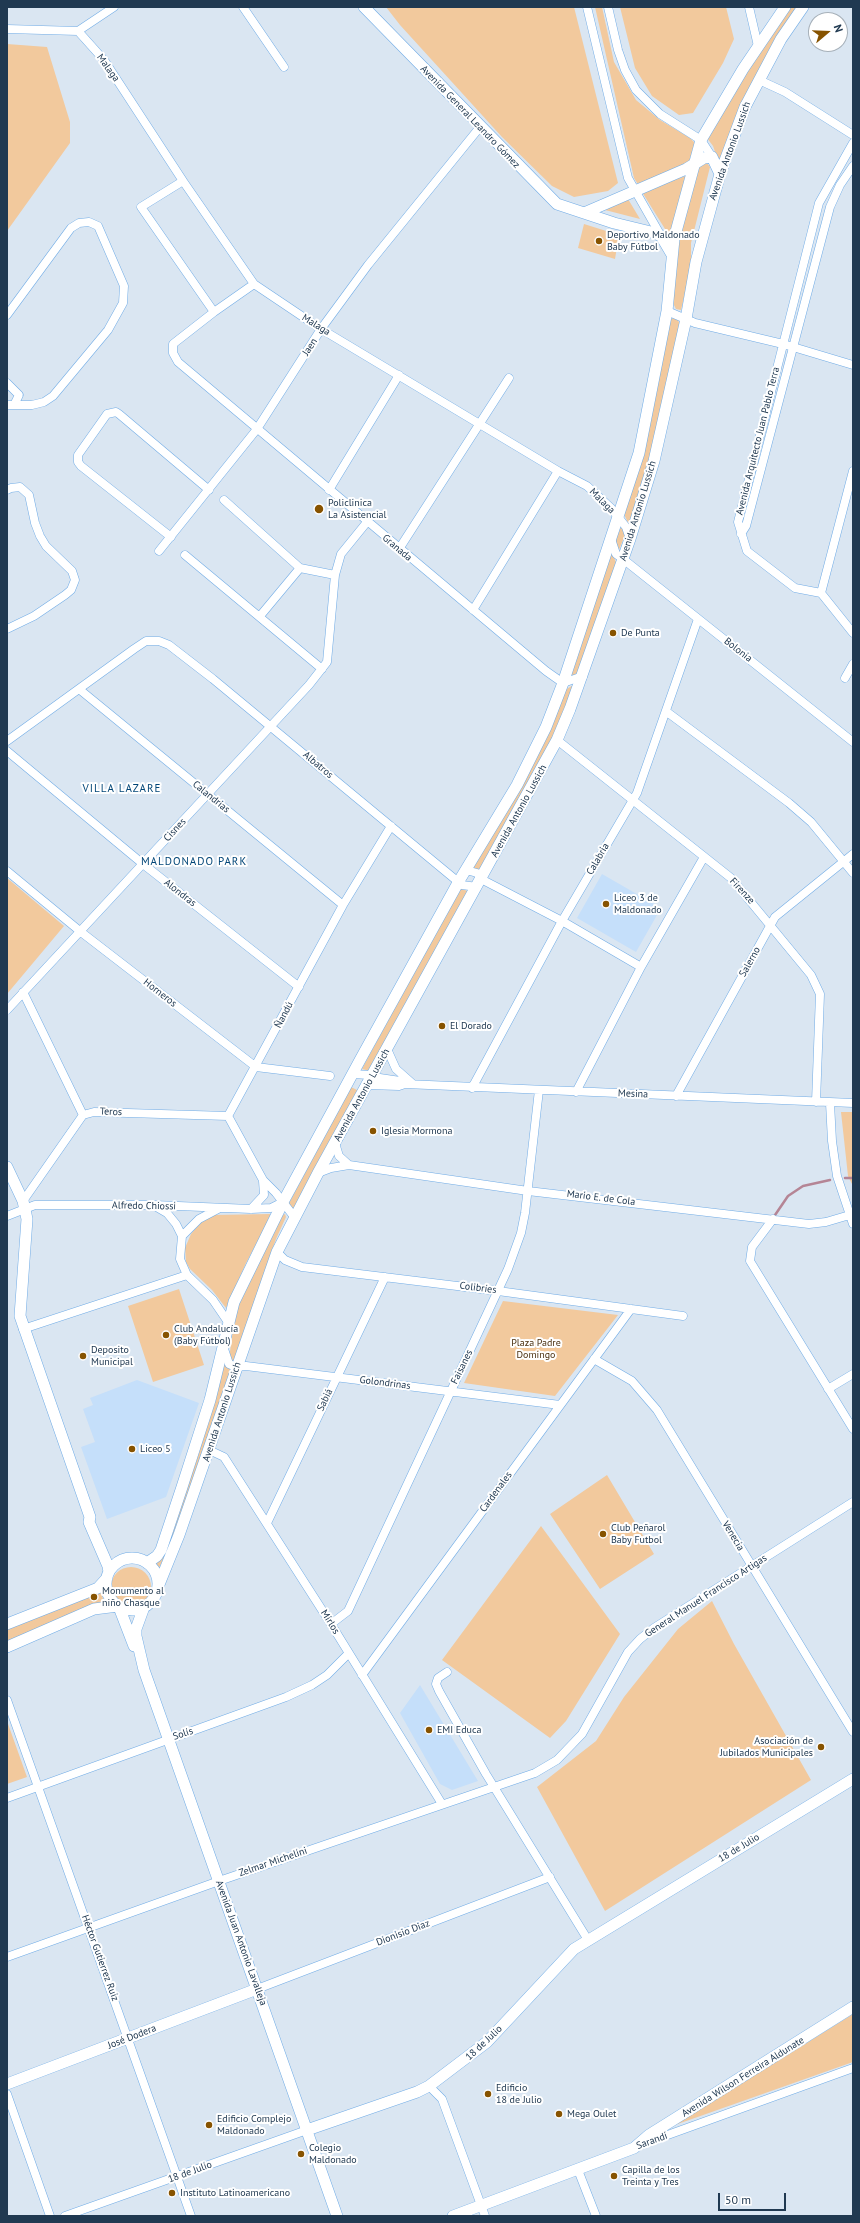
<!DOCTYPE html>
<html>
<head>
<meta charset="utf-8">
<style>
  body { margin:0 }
  #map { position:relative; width:860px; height:2223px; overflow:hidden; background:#dae6f2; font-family:"PT Sans",sans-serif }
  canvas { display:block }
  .frame { position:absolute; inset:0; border:8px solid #203951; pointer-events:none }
  .north { position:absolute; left:808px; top:12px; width:40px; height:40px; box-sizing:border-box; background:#fff; border:1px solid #a6b0b9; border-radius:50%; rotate:71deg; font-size:11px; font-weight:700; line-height:16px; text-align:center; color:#203951 }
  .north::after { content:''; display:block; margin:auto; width:14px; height:18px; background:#875300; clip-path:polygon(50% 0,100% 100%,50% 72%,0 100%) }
  .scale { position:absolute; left:718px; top:2193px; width:68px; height:18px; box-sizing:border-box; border:2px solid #203951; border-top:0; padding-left:5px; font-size:12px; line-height:14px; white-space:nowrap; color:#203951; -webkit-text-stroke:3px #fff; paint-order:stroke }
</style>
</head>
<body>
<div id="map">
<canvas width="860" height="2223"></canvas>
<div class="frame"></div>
<div class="north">N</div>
<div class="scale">50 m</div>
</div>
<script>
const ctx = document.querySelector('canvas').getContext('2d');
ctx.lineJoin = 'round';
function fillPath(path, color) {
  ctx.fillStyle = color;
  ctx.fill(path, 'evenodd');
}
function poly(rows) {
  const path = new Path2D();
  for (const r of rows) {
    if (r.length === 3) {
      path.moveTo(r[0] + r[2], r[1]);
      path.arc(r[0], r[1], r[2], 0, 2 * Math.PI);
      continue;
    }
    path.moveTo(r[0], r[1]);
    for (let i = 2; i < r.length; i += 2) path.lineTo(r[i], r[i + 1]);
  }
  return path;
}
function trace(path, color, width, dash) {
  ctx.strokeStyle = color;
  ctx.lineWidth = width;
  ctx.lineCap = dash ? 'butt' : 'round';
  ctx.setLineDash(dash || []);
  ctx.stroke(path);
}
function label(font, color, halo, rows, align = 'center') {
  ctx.font = font + ' "PT Sans",sans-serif';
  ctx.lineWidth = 4;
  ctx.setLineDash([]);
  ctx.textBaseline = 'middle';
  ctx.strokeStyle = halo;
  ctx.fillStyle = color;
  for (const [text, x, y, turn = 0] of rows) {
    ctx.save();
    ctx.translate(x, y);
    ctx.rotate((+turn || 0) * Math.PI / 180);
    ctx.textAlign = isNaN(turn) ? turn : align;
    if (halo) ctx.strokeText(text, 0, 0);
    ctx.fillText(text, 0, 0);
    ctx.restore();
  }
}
fillPath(poly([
  [602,874,661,908,636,952,577,918],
  [137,1380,199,1403,166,1497,107,1519,81,1447,95,1442,83,1409,93,1405,90,1398],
  [420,1685,478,1781,452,1790,440,1784,400,1713]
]), '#c5dffa');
fillPath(poly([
  [386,7,574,7,618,183,608,191,574,197,552,186,502,137,400,25],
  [595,7,602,7,614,62,636,100,660,120,690,138,695,143,689,162,639,186,634,178],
  [620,7,726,7,734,39,723,63,693,113,679,115,652,96,635,68],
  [790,7,797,7,719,163,713,146,707,138,725,105],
  [7,44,47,47,70,122,70,143,7,231],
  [707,163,710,167,691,243,691,268,681,310,676,309,673,303,679,238,700,164],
  [685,176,686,177,670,237,642,192],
  [628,199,640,219,605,210],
  [584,224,619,235,615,259,578,248],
  [673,318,677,319,680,324,651,456,629,525,624,514,643,453,670,320],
  [621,527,624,528,625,535,619,550,616,547,616,538],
  [611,552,616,562,579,672,569,678],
  [575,684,552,740,480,872,472,868,565,690],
  [7,878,64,926,7,994],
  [459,888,470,892,370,1071,362,1069],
  [351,1087,359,1091,292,1212,289,1203],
  [841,1112,853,1112,853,1186,848,1176],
  [270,1214,271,1216,246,1263,226,1308,212,1290,190,1269,186,1262,185,1248,191,1234,201,1222,213,1215],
  [285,1214,286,1217,276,1239,234,1361,231,1361,229,1359,236,1307,272,1235,283,1215],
  [179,1289,204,1365,153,1382,128,1306],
  [503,1301,618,1315,555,1396,464,1383],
  [224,1362,231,1370,176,1533,158,1570,154,1565,159,1560],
  [607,1475,654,1554,600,1589,550,1514],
  [541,1526,620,1634,566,1721,550,1738,442,1660],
  [131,1587,20],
  [101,1592,104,1602,7,1642,7,1628],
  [712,1601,734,1644,811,1780,605,1911,537,1787,596,1741,624,1697,678,1629],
  [7,1721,27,1777,7,1784],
  [853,2014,853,2062,675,2125]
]), '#f2c99d');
trace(poly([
  [845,1178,853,1178],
  [773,1218,788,1196,803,1186,830,1180]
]), '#b58595', 2.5);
const street = poly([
  [243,7,284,67],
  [587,7,628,178,661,236],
  [608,7,618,50,625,70,636,90,660,114,701,140,712,157],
  [749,7,758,46],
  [7,29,78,31,114,7],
  [78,31,104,60,183,181,254,284,321,329,558,471,587,486,611,508,626,527,630,539],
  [759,80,785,92,853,135],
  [853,143,819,203,738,522,747,551,795,588,821,593,853,633],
  [183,181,141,207,214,312],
  [254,284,214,312,173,344,173,353,178,362,546,671,563,683,583,676],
  [667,311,695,323,783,344,853,365],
  [7,315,71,228,79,223,89,222,98,226,124,286,123,303,108,330,53,396,44,402,32,405,14,405],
  [7,383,19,395,14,405,7,405],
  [7,490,11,488,20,487,29,495,35,523,40,536,46,546,72,571,75,580,71,590,65,595,34,616,7,629],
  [329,490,399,375],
  [224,500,300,568,335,575],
  [741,534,746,526,830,207,840,185,853,166],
  [171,537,81,466,78,462,78,455,107,414,116,412,119,414,209,490],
  [611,539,616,554,623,559,853,742],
  [399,549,509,378],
  [159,551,257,429,321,329,368,265,480,127],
  [185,555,322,669],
  [821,593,853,471],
  [473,610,558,471],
  [260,616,300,568],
  [845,678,853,664],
  [79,689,343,905],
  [667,712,789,803,811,822,853,873],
  [557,740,731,878,811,975,820,994,816,1102],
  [7,741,134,649,146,641,159,641,169,645,213,679,462,885,477,887],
  [7,751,143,864,299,987],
  [466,870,477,873,481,879,562,921,641,967],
  [7,871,81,932,256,1067,330,1076],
  [23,992,83,1115],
  [7,1010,309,685,327,662,335,575,341,554,367,522],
  [387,1049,396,1069,413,1084],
  [353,1074,369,1075,373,1077,400,1081,405,1084],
  [368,1085,399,1086,405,1084,853,1103],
  [472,1088,562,921,637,793,698,619],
  [576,1092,641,967,704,857],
  [676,1096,775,917,853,854],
  [830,1103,832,1141,837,1176,853,1224],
  [335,1143,339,1156,349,1165],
  [318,1173,331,1168,349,1165,528,1191,809,1224,826,1222,853,1214],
  [23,1201,83,1115,94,1112,228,1116],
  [155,1206,167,1213,176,1224,182,1236],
  [218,1209,199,1219,182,1236,180,1259,187,1275,213,1300,228,1322],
  [251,1209,264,1195,263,1181],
  [7,1216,35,1205,154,1205,251,1209,271,1208,283,1202],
  [295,1218,276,1193,263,1180,228,1116,343,905,391,826],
  [773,1219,752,1247,750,1261,853,1429],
  [277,1252,285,1260,302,1267,498,1291,683,1316],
  [23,1329,187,1275],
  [224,1349,229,1364,236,1367,246,1366,560,1405],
  [594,1359,632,1381,657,1410,853,1732],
  [828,1389,853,1374],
  [209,1450,224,1457,331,1624,442,1804],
  [267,1523,385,1277],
  [331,1624,348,1611,508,1269,521,1233,525,1213,539,1090],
  [447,1672,438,1678,436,1684,439,1691,486,1774,588,1940],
  [362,1675,631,1309],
  [7,1700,191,2216],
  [7,1798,286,1697,312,1685,327,1675,349,1653],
  [7,1957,219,1881,535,1773,557,1760,582,1734,628,1652,640,1639,654,1628,853,1502],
  [257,1989,550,1877],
  [429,2086,442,2099,485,2216],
  [7,2094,50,2216],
  [640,2145,853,2068],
  [578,2170,596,2216],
  [65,2216,307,2130]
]);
const secondary = poly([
  [364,7,557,204,614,223,651,232,661,236,671,253],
  [584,213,686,169,704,158,712,157,720,174],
  [7,1167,23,1201,27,1219,20,1316,90,1517,89,1522,108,1566,109,1572],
  [132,1584,26],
  [147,1563,157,1556,161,1550,182,1487,210,1400,234,1302,283,1202,360,1060,459,881,517,785,546,727,563,683,639,453,667,311,674,239,701,140,743,69,785,7],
  [158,1587,179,1535,277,1252,318,1173,557,740,570,709,630,539,654,461,686,319,696,262,720,174,745,107,781,39,803,7],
  [119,1607,134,1646],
  [144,1607,136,1629,136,1636,144,1670,337,2216],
  [7,1624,98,1588,107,1578],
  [7,1647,94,1609,118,1606],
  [7,2084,257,1989],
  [307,2130,417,2092,429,2086,487,2042,574,1949,853,1779],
  [453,2216,634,2148,649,2135,853,2007]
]);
trace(street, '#71ace6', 9);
trace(secondary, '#71ace6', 12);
trace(street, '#fff', 8);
trace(secondary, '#fff', 11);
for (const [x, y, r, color] of [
  [599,241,4,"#875300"],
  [319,509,5,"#875300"],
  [613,633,4,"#875300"],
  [606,904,4,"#875300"],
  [442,1026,4,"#875300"],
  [373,1131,4,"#875300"],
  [166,1335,4,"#875300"],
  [83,1356,4,"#875300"],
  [132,1449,4,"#875300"],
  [603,1534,4,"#875300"],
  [94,1597,4,"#875300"],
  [429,1730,4,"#875300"],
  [821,1747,4,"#875300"],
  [488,2094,4,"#875300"],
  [559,2114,4,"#875300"],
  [209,2125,4,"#875300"],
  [301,2154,4,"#875300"],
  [614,2176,4,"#875300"],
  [172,2193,4,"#875300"]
]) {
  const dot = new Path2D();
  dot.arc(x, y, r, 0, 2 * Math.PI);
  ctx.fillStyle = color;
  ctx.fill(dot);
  trace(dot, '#fff', 1.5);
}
label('10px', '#203951', '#fff', [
  ["Malaga",108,68,54],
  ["Avenida General Leandro Gómez",470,117,46],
  ["Avenida Antonio Lussich",730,151,-70],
  ["Malaga",316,325,32],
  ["Jaen",310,347,-57],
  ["Avenida Arquitecto Juan Pablo Terra",758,441,-76],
  ["Malaga",602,501,45],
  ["Avenida Antonio Lussich",638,511,-73],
  ["Granada",397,548,40],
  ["Bolonia",738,650,38],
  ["Albatros",318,765,40],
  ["Calandrias",211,797,39],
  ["Avenida Antonio Lussich",519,811,-61],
  ["Cisnes",175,830,-47],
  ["Calabria",598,859,-60],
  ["Firenze",742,891,47],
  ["Alondras",180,893,38],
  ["Salerno",750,962,-61],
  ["Horneros",160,993,38],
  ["Ñandú",284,1015,-62],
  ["Mesina",633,1094,2],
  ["Avenida Antonio Lussich",362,1095,-61],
  ["Teros",111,1112,2],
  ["Mario E. de Cola",601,1198,7],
  ["Alfredo Chiossi",144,1206,1],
  ["Colibríes",478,1288,7],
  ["Faisanes",462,1367,-64],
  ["Golondrinas",385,1383,7],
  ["Sabiá",325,1400,-65],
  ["Avenida Antonio Lussich",222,1412,-72],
  ["Cardenales",496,1492,-54],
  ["Venecia",733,1536,59],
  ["General Manuel Francisco Artigas",706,1596,-33],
  ["Mirlos",330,1622,58],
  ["Solís",183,1734,-19],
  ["18 de Julio",739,1848,-31],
  ["Zelmar Michelini",273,1862,-19],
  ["Dionisio Diaz",403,1933,-21],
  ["Avenida Juan Antonio Lavalleja",241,1943,70],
  ["Héctor Gutierrez Ruiz",100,1958,70],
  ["José Dodera",132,2037,-21],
  ["18 de Julio",484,2043,-43],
  ["Avenida Wilson Ferreira Aldunate",743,2077,-32],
  ["Sarandí",652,2141,-20],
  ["18 de Julio",190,2172,-20]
]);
label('10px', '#203951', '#fff', [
  ["Deportivo Maldonado",607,235],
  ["Baby Fútbol",607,247],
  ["Policlinica",328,503],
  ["La Asistencial",328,515],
  ["De Punta",621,633],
  ["Liceo 3 de",614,898],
  ["Maldonado",614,910],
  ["El Dorado",450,1026],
  ["Iglesia Mormona",381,1131],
  ["Club Andalucía",174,1329],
  ["(Baby Fútbol)",174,1341],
  ["Deposito",91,1350],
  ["Municipal",91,1362],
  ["Liceo 5",140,1449],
  ["Club Peñarol",611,1528],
  ["Baby Futbol",611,1540],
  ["Monumento al",102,1591],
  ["niño Chasque",102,1603],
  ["EMI Educa",437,1730],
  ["Asociación de",813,1741,"right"],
  ["Jubilados Municipales",813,1753,"right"],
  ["Edificio",496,2088],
  ["18 de Julio",496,2100],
  ["Mega Oulet",567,2114],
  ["Edificio Complejo",217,2119],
  ["Maldonado",217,2131],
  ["Colegio",309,2148],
  ["Maldonado",309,2160],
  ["Capilla de los",622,2170],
  ["Treinta y Tres",622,2182],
  ["Instituto Latinoamericano",180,2193]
], 'left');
label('10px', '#4a3010', '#fff', [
  ["Plaza Padre",536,1343],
  ["Domingo",536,1355]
]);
ctx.letterSpacing = '1px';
label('11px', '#014577', '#fff', [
  ["VILLA LAZARE",122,789],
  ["MALDONADO PARK",194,862]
]);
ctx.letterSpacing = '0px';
</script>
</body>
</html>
